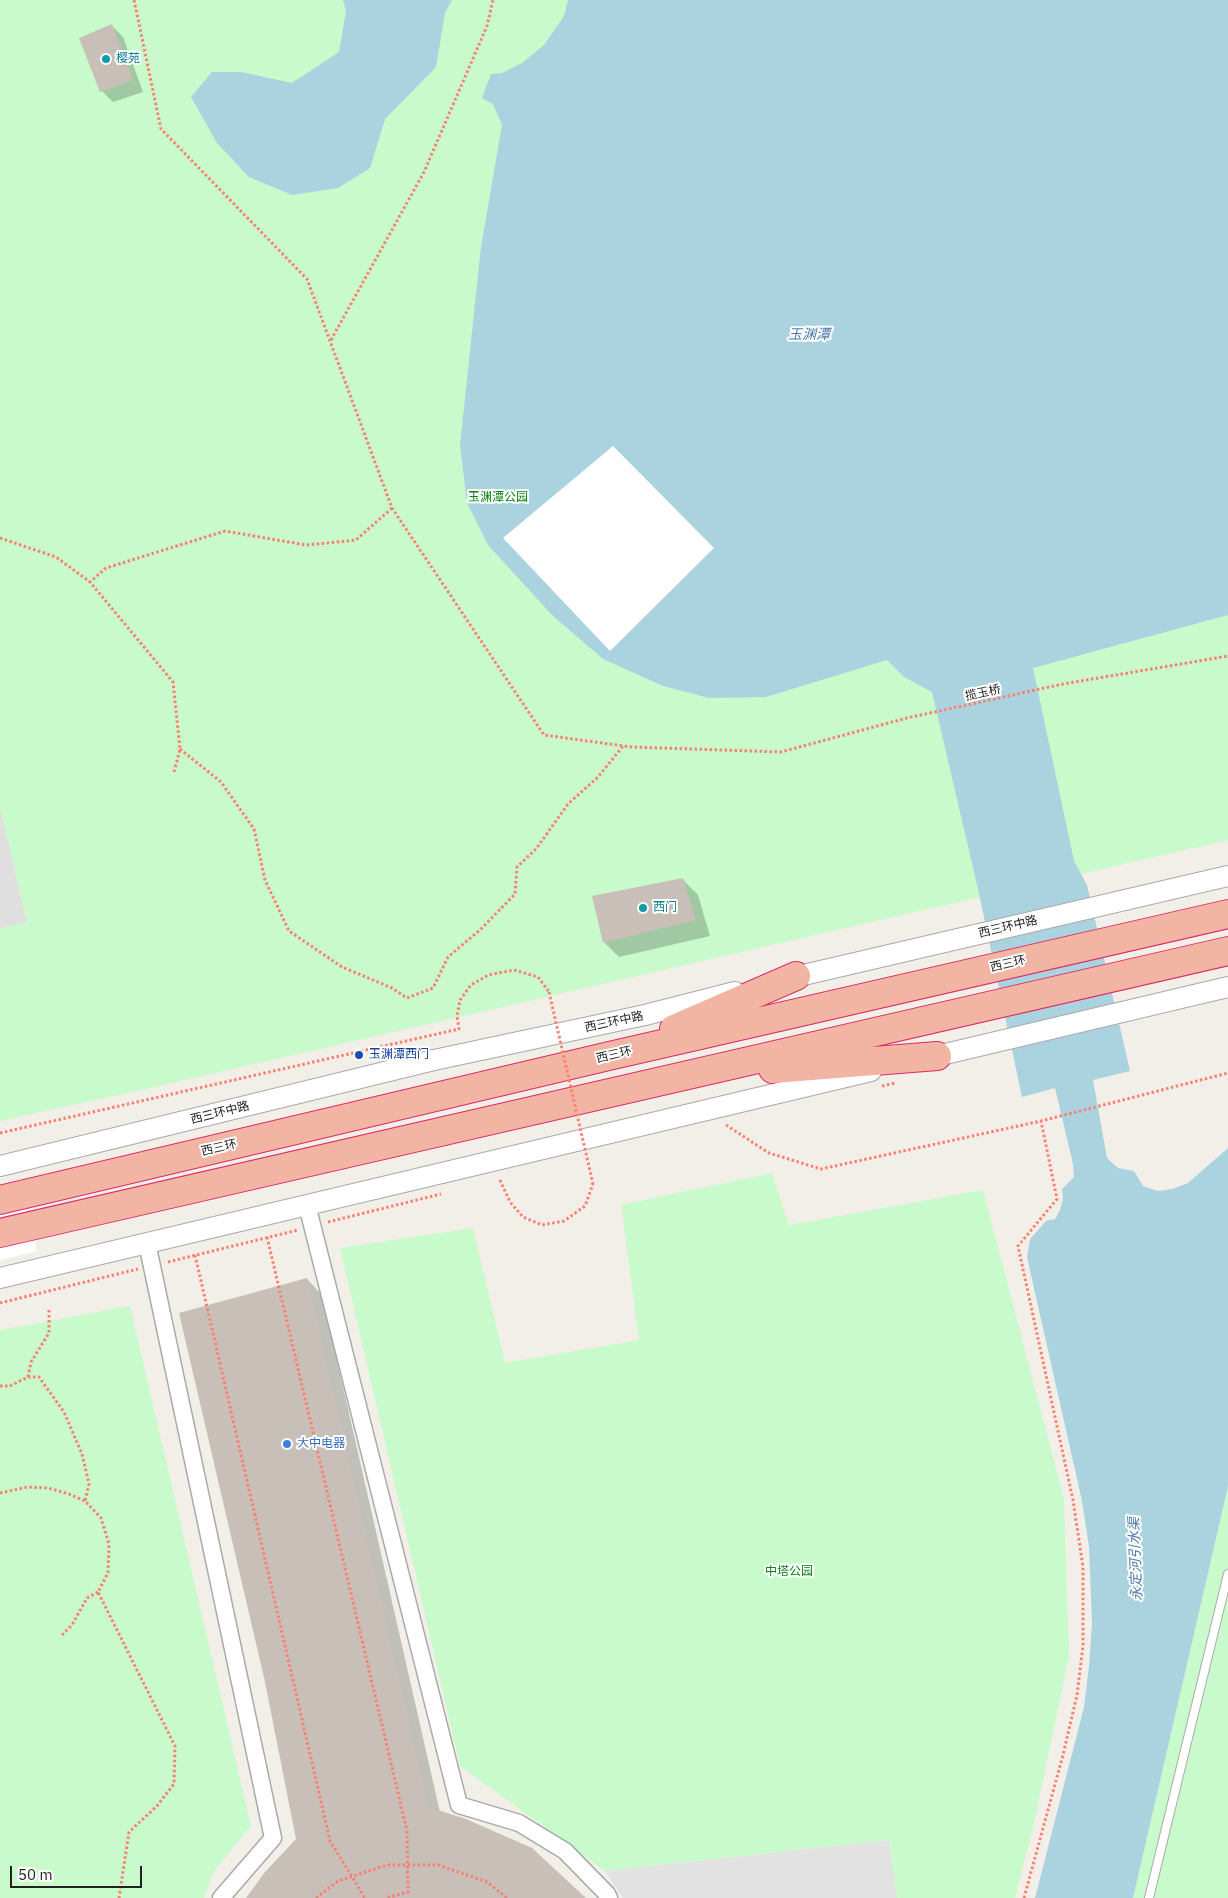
<!DOCTYPE html>
<html>
<head>
<meta charset="utf-8">
<style>
  body { margin:0 }
  #map { position:relative; width:1228px; height:1898px; overflow:hidden; background:#f2efe9; font-family:"IBM Plex Sans",sans-serif }
  canvas { display:block }
  .scale { position:absolute; left:10px; top:1866px; width:132px; height:22px; box-sizing:border-box; border:2px solid #222; border-top:0; padding-left:6px; font-size:15px; line-height:18px; white-space:nowrap; color:#222; -webkit-text-stroke:4px #fff; paint-order:stroke }
</style>
</head>
<body>
<div id="map">
<canvas width="1228" height="1898"></canvas>
<div class="scale">50 m</div>
</div>
<script>
const ctx = document.querySelector('canvas').getContext('2d');
ctx.lineJoin = 'round';
function fillPath(path, color) {
  ctx.fillStyle = color;
  ctx.fill(path, 'evenodd');
}
function poly(rows) {
  const path = new Path2D();
  for (const r of rows) {
    path.moveTo(r[0], r[1]);
    for (let i = 2; i < r.length; i += 2) path.lineTo(r[i], r[i + 1]);
  }
  return path;
}
function trace(path, color, width, dash) {
  ctx.strokeStyle = color;
  ctx.lineWidth = width;
  ctx.lineCap = dash ? 'butt' : 'round';
  ctx.setLineDash(dash || []);
  ctx.stroke(path);
}
function label(font, color, halo, rows, align = 'center') {
  ctx.font = font + ' "IBM Plex Sans","Noto Sans SC",sans-serif';
  ctx.lineWidth = 4;
  ctx.setLineDash([]);
  ctx.textBaseline = 'middle';
  ctx.strokeStyle = halo;
  ctx.fillStyle = color;
  for (const [text, x, y, turn = 0] of rows) {
    ctx.save();
    ctx.translate(x, y);
    ctx.rotate((+turn || 0) * Math.PI / 180);
    ctx.textAlign = isNaN(turn) ? turn : align;
    if (halo) ctx.strokeText(text, 0, 0);
    ctx.fillText(text, 0, 0);
    ctx.restore();
  }
}
fillPath(poly([
  [0,806,27,922,0,929]
]), '#e0dfdf');
fillPath(poly([
  [0,0,1228,0,1228,840,155,1087,0,1121,0,929,27,922,0,806],
  [772,1173,789,1225,983,1190,1064,1499,1069,1656,1033,1828,1015,1898,897,1898,889,1840,605,1871,460,1766,340,1248,473,1228,505,1363,639,1340,621,1205],
  [130,1306,251,1826,214,1871,204,1898,0,1898,0,1330],
  [1228,1486,1228,1898,1133,1898,1207,1573]
]), '#c8facc');
fillPath(poly([
  [889,1840,897,1898,623,1898,605,1871]
]), '#e2e2e2');
fillPath(poly([
  [343,0,452,0,445,13,436,67,385,119,370,168,338,188,292,195,249,177,217,143,191,97,212,72,241,72,292,83,339,52,346,11],
  [568,0,1228,0,1228,615,1033,668,1074,861,1087,885,1130,1071,1093,1080,1107,1158,1118,1168,1134,1171,1143,1186,1158,1191,1172,1189,1188,1183,1228,1148,1228,1486,1133,1898,1035,1898,1084,1707,1089,1666,1092,1623,1089,1547,1082,1501,1027,1257,1030,1239,1046,1221,1055,1219,1060,1210,1063,1199,1062,1189,1074,1177,1073,1164,1055,1088,1022,1097,978,889,932,692,904,677,887,660,766,697,709,698,663,686,603,659,552,615,488,545,467,503,460,445,481,247,502,125,493,104,482,98,491,74,502,73,522,63,544,45,564,16]
]), '#aad3df');
fillPath(poly([
  [613,446,714,548,610,651,503,538],
  [22,1179,37,1251,0,1260,0,1185]
]), '#fff');
fillPath(poly([
  [112,26,123,37,143,92,113,102,102,91],
  [682,879,698,895,710,936,619,957,604,942],
  [307,1279,322,1295,440,1812,585,1898,248,1898,297,1840]
]), '#0003');
fillPath(poly([
  [112,24,133,80,100,92,79,38],
  [683,878,696,920,603,943,592,896],
  [307,1278,428,1807,466,1819,532,1848,586,1898,246,1898,265,1872,296,1839,265,1682,179,1313]
]), '#c7bfb8');
const service = poly([
  [1149,1898,1228,1574]
]);
const minor = poly([
  [307,1205,459,1805,519,1823,565,1851,607,1894,609,1898],
  [147,1243,273,1838,221,1898]
]);
const tertiary = poly([
  [782,980,1228,876],
  [924,1059,1228,987],
  [0,1166,434,1060,645,1015,735,992],
  [0,1278,871,1071]
]);
const trunk = poly([
  [674,1029,796,976],
  [773,1069,937,1056],
  [0,1200,609,1056,1228,914],
  [0,1233,1228,951]
]);
trace(service, '#a9a9a9', 10);
trace(minor, '#a9a9a9', 19);
trace(tertiary, '#a9a9a9', 22);
trace(trunk, '#dc2a67', 30);
trace(poly([
  [134,0,161,129,307,279,392,508,544,735,631,747,781,752,907,718,1063,684,1228,656],
  [331,340,424,172,487,26,493,0],
  [0,538,56,557,90,582],
  [180,749,221,782,254,829,265,880,289,931,342,967,392,988,407,998,433,988,448,957,481,929,515,894,517,867,536,849,568,804,598,777,623,746],
  [174,772,180,749,173,682,90,582,106,568,225,531,306,545,356,540,392,508],
  [882,1086,895,1083],
  [726,1125,769,1153,821,1169,1041,1121,1228,1073],
  [0,1133,459,1029,457,1016,460,1000,471,985,488,975,514,970,538,977,549,992],
  [500,1180,510,1202,523,1217,542,1225,564,1221,585,1206,593,1184],
  [328,1222,441,1194],
  [267,1237,407,1831,408,1892,385,1898],
  [195,1255,330,1841,365,1898],
  [168,1262,298,1230],
  [0,1303,138,1269],
  [28,1377,31,1362,49,1333,49,1310],
  [0,1386,10,1386,28,1377,39,1377,64,1412,82,1454,89,1484,85,1501,101,1518,109,1544,108,1573,98,1592,175,1746,174,1784,157,1806,129,1832,119,1898],
  [0,1493,28,1487,48,1488,69,1494,85,1501],
  [62,1635,72,1625,87,1598,98,1592],
  [316,1898,338,1881,387,1865,438,1865,487,1882,507,1898],
  [1024,1898,1063,1755,1077,1695,1083,1646,1083,1567,1073,1500,1018,1246,1057,1199,1041,1121]
]), '#fa8072', 3, [2.5, 2.5]);
trace(service, '#fff', 8);
trace(minor, '#fff', 16);
trace(tertiary, '#fff', 20);
trace(trunk, '#f2b4a3', 28);
trace(poly([
  [549,992,593,1184]
]), '#fa8072', 3, [2.5, 2.5]);
for (const [x, y, r, color] of [
  [106,59,5,"#0f9aa8"],
  [643,908,5,"#0f9aa8"],
  [359,1055,5,"#1a4fb4"],
  [287,1444,5,"#3f7fe0"]
]) {
  const dot = new Path2D();
  dot.arc(x, y, r, 0, 2 * Math.PI);
  ctx.fillStyle = color;
  ctx.fill(dot);
  trace(dot, '#fff', 2);
}
label('12px', '#0d838f', '#fff', [
  ["樱苑",116,59],
  ["西门",653,908]
], 'left');
label('12px', '#0c8416', '#fff', [
  ["玉渊潭公园",498,498],
  ["中塔公园",789,1572]
]);
label('12px', '#222', '#fff', [
  ["揽玉桥",983,693,-12],
  ["西三环中路",1008,927,-13],
  ["西三环",1008,964,-13],
  ["西三环中路",614,1022,-12],
  ["西三环",614,1055,-13],
  ["西三环中路",220,1113,-14],
  ["西三环",219,1148,-13]
]);
label('12px', '#164399', '#fff', [
  ["玉渊潭西门",369,1055]
], 'left');
label('12px', '#366cbe', '#fff', [
  ["大中电器",297,1444]
], 'left');
label('italic 14px', '#4a7aab', '#fff', [
  ["玉渊潭",809,335],
  ["永定河引水渠",1136,1559,-92]
]);
</script>
</body>
</html>
